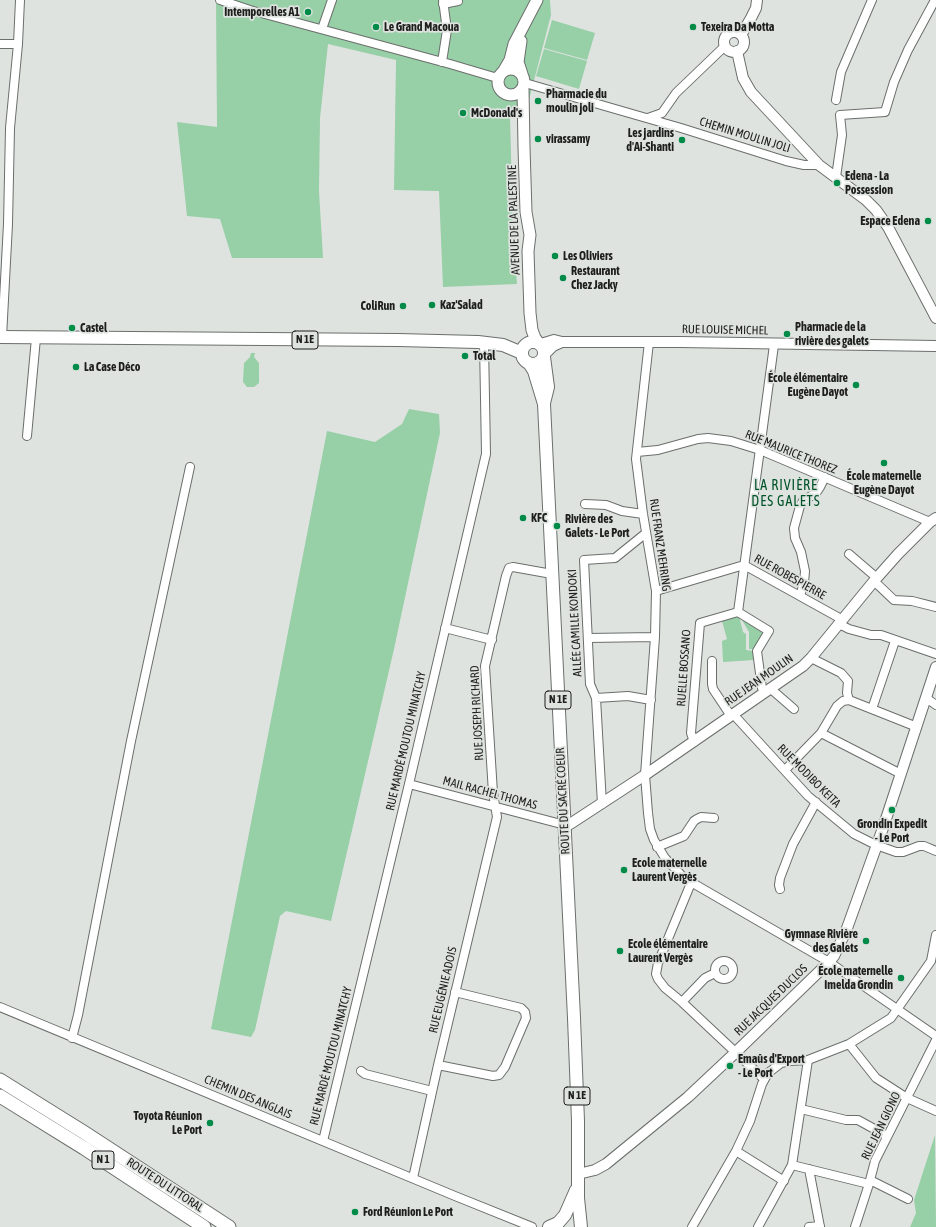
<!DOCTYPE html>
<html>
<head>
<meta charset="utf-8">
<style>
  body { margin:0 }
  canvas { display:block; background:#dee3df }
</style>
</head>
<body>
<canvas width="936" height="1227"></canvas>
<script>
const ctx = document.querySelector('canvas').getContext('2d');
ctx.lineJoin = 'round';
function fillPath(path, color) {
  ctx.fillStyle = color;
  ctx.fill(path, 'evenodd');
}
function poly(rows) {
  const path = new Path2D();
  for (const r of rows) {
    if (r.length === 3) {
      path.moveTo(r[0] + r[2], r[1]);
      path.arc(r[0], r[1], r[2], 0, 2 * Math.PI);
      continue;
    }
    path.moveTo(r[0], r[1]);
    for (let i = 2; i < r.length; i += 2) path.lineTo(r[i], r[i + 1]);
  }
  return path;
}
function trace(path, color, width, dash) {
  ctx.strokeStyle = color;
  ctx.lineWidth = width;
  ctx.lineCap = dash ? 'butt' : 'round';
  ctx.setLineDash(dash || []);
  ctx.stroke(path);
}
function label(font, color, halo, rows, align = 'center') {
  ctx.font = font + ' "Asap Condensed",sans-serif';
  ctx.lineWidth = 3.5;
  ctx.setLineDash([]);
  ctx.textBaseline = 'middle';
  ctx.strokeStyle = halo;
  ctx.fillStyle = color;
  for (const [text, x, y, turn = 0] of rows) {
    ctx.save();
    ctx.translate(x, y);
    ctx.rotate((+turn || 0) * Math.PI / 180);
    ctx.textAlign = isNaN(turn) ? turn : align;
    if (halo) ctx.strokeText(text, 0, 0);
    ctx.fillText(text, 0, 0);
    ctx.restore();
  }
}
fillPath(poly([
  [216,0,550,0,551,15,525,115,514,115,510,117,513,231,517,284,443,287,439,191,394,190,396,60,328,44,320,118,319,191,323,258,232,258,220,219,187,216,177,122,217,127],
  [552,20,595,33,587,60,544,48],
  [544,49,587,61,579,89,536,76],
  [251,353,255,353,254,357,259,363,259,383,254,387,247,387,243,382,244,363,250,357],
  [409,409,439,414,440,433,394,649,331,921,286,911,280,916,255,1030,251,1037,211,1029,327,431,375,442,402,424],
  [741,614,761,627,765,635,756,649,749,649,749,632,743,622],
  [739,616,743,632,746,634,746,650,754,651,754,660,723,662,722,641,727,639,722,621],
  [935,1135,936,1227,910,1227,916,1213,914,1200]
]), '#97cfa7');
const minor = poly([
  [220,0,250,10,450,64,494,77,499,76],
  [443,4,458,1],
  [322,29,332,0],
  [0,44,18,44],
  [442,62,447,30,443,0],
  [525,83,681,128,786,161,804,165,819,165],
  [836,100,841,72,872,0],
  [648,118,662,113,676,93,725,46],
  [836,177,842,135,840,115,885,112,894,82,908,50,935,0],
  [2,337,8,224,10,128,18,44,20,0],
  [649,342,636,459,643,514,656,591,655,637,645,775,648,813,650,829,654,840,665,858,684,878,829,962,936,1036],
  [27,436,36,338],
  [637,452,658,450,698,439,708,438,731,441,760,450,930,522],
  [585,504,606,505,622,511,643,514],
  [849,554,877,578],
  [874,581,894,600,912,601,936,607],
  [656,591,744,565,843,620],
  [800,596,804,583,805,571,801,552,795,538,794,528,800,506,803,501,816,493,820,487,825,477],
  [738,612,774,345],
  [839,624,849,629,871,635,881,635,936,654],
  [445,628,492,640],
  [588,638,655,637],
  [811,658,841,673,848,681,847,693,849,700],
  [712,661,712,684,713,689,731,716],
  [771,689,794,709],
  [596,698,628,696,651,700],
  [926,698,936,705],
  [849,700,917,727],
  [872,709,895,641],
  [733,714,808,796,854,834,876,845,896,852,903,852,919,846,924,846,936,851],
  [821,733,901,774],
  [694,742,691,733,700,623,738,612,769,631,757,651,762,688,764,693],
  [785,770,821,733,837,706,843,701,849,700],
  [409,784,565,825],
  [602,804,596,698,590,684,584,560,615,558,646,533],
  [657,847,684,836,694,821,697,819,701,817,714,818],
  [691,883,658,963,656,974,658,979,665,988,682,1002,764,1079],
  [780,889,779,885,780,878,793,844,816,802],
  [724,970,9],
  [682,1002,705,978,713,974,716,974],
  [0,1007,455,1196,532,1227],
  [72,1038,78,1015,131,741,190,467],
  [849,1044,876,1078,907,1098,936,1111],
  [438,1065,493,1076,499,1075,505,1067,526,1018,525,1012,521,1008,455,992],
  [361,1071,365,1074,432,1091],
  [801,1109,846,1120,858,1120,887,1136],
  [323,1141,409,784,486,454,484,343],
  [736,1151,784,1181],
  [792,1165,869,1184],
  [809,1169,820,1227],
  [413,1178,438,1065,497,817,493,793,485,666,506,576,509,568,513,567,552,574],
  [870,1180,908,1199],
  [692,1227,736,1151,750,1121,762,1084,768,1073,781,1063,790,1061,808,1060,849,1044,891,1018,931,961,936,935],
  [758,1227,792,1165,808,1060],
  [809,1227,820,1226],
  [855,1227,869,1184,875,1161,936,1040]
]);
const tertiary = poly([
  [734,42,10],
  [741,35,751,18,756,8,757,0],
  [737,51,743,78,751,92,819,165,866,200,876,210,888,227,936,318],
  [541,344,554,340,562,342,680,342,936,346],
  [545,354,553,346,562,342],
  [565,825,570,824,645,775,803,666,811,658,874,581,898,554,930,522,936,518],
  [578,1174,595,1170,606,1164,688,1097,736,1052,829,962,834,956,846,931,883,828,936,667]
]);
const secondary = poly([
  [521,41,518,62,522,74],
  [511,82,13],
  [503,72,510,60,514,44,537,0],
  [523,88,524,147,526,212,530,235,528,251,530,313,532,330,535,338,538,342]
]);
const primary = poly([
  [0,337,398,340,478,342,503,345,522,353],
  [533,353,11],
  [544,357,548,387,544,403],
  [529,363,534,371,544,404,574,1018,578,1121,578,1198,581,1227],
  [549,1227,558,1223,565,1215,576,1190]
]);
const trunk = poly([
  [0,1080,85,1133,229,1227],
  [0,1096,84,1148,204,1227]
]);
trace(minor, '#6b6f6c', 10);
trace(tertiary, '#6b6f6c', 12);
trace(secondary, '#6b6f6c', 13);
trace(primary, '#6b6f6c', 14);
trace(trunk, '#6b6f6c', 15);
trace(minor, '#fff', 8);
trace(tertiary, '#fff', 10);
trace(secondary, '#fff', 11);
trace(primary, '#fff', 12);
trace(trunk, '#fff', 13);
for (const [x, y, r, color] of [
  [308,12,4,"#008b48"],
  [376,27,4,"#008b48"],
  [693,27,4,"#008b48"],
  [538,101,4,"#008b48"],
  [463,113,4,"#008b48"],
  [538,139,4,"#008b48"],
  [682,140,4,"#008b48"],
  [837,183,4,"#008b48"],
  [928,221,4,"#008b48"],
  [555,256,4,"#008b48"],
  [563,278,4,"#008b48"],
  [432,305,4,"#008b48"],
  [403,306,4,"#008b48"],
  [72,328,4,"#008b48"],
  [787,334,4,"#008b48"],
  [465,356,4,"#008b48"],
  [76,367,4,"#008b48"],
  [856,385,4,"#008b48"],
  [884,463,4,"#008b48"],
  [523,518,4,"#008b48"],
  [557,526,4,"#008b48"],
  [892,810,4,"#008b48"],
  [624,870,4,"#008b48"],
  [866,941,4,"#008b48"],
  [620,951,4,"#008b48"],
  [901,978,4,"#008b48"],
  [730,1066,4,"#008b48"],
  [210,1123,4,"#008b48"],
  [355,1212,4,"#008b48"]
]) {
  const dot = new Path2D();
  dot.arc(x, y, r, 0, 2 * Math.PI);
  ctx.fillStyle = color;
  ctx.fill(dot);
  trace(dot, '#dee3df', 1.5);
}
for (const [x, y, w] of [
  [305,340,26],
  [558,700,26],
  [577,1096,26],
  [103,1160,22]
]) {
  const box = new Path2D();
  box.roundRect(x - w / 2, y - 9, w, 18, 3);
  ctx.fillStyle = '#dee3df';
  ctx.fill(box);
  trace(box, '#1d1e1d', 1);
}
label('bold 11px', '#1d1e1d', null, [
  ["N 1E",305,340],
  ["N 1E",558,700],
  ["N 1E",577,1096],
  ["N 1",103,1160]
]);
label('bold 12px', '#1d1e1d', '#dee3df', [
  ["Intemporelles A1",300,12,"right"],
  ["Le Grand Macoua",384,27],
  ["Texeira Da Motta",701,27],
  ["Pharmacie du",546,94],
  ["moulin joli",546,108],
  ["McDonald's",471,113],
  ["Les jardins",674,133,"right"],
  ["d'Ai-Shanti",674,147,"right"],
  ["virassamy",546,139],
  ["Edena - La",845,176],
  ["Possession",845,190],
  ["Espace Edena",920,221,"right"],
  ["Les Oliviers",563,256],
  ["Restaurant",571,271],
  ["Chez Jacky",571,285],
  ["Kaz'Salad",440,305],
  ["ColiRun",395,306,"right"],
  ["Pharmacie de la",795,327],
  ["rivière des galets",795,341],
  ["Castel",80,328],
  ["Total",473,356],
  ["La Case Déco",84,367],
  ["École élémentaire",848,378,"right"],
  ["Eugène Dayot",848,392,"right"],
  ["École maternelle",884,476,"center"],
  ["Eugène Dayot",884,490,"center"],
  ["KFC",531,518],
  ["Rivière des",565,519],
  ["Galets - Le Port",565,533],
  ["Grondin Expedit",892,824,"center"],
  ["- Le Port",892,838,"center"],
  ["Ecole maternelle",632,863],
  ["Laurent Vergès",632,877],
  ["Gymnase Rivière",858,934,"right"],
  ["des Galets",858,948,"right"],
  ["Ecole élémentaire",628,944],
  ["Laurent Vergès",628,958],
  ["École maternelle",893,971,"right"],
  ["Imelda Grondin",893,985,"right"],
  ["Emaûs d'Export",738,1059],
  ["- Le Port",738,1073],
  ["Toyota Réunion",202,1116,"right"],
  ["Le Port",202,1130,"right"],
  ["Ford Réunion Le Port",363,1212]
], 'left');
label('12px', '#1d1e1d', '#dee3df', [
  ["CHEMIN MOULIN JOLI",745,135,17],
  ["AVENUE DE LA PALESTINE",514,220,-92],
  ["RUE LOUISE MICHEL",725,330,1],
  ["RUE MAURICE THOREZ",791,452,22],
  ["RUE FRANZ MEHRING",660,545,82],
  ["RUE ROBESPIERRE",790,577,29],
  ["ALLÉE CAMILLE KONDOKI",575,623,-93],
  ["RUELLE BOSSANO",684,668,-86],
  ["RUE JEAN MOULIN",759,680,-35],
  ["RUE JOSEPH RICHARD",477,713,-93],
  ["RUE MARDÉ MOUTOU MINATCHY",406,741,-77],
  ["RUE MODIBO KEITA",809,776,45],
  ["MAIL RACHEL THOMAS",490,793,15],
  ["ROUTE DU SACRÉ COEUR",563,801,-93],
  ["RUE EUGÉNIE ADOIS",443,990,-77],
  ["RUE JACQUES DUCLOS",771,1000,-44],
  ["RUE MARDÉ MOUTOU MINATCHY",331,1056,-76],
  ["CHEMIN DES ANGLAIS",248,1097,23],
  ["RUE JEAN GIONO",881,1126,-64],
  ["ROUTE DU LITTORAL",165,1185,33]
]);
ctx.letterSpacing = '1px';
label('14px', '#005329', '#dee3df', [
  ["LA RIVIÈRE",786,486],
  ["DES GALETS",786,502]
]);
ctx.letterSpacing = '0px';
</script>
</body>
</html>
